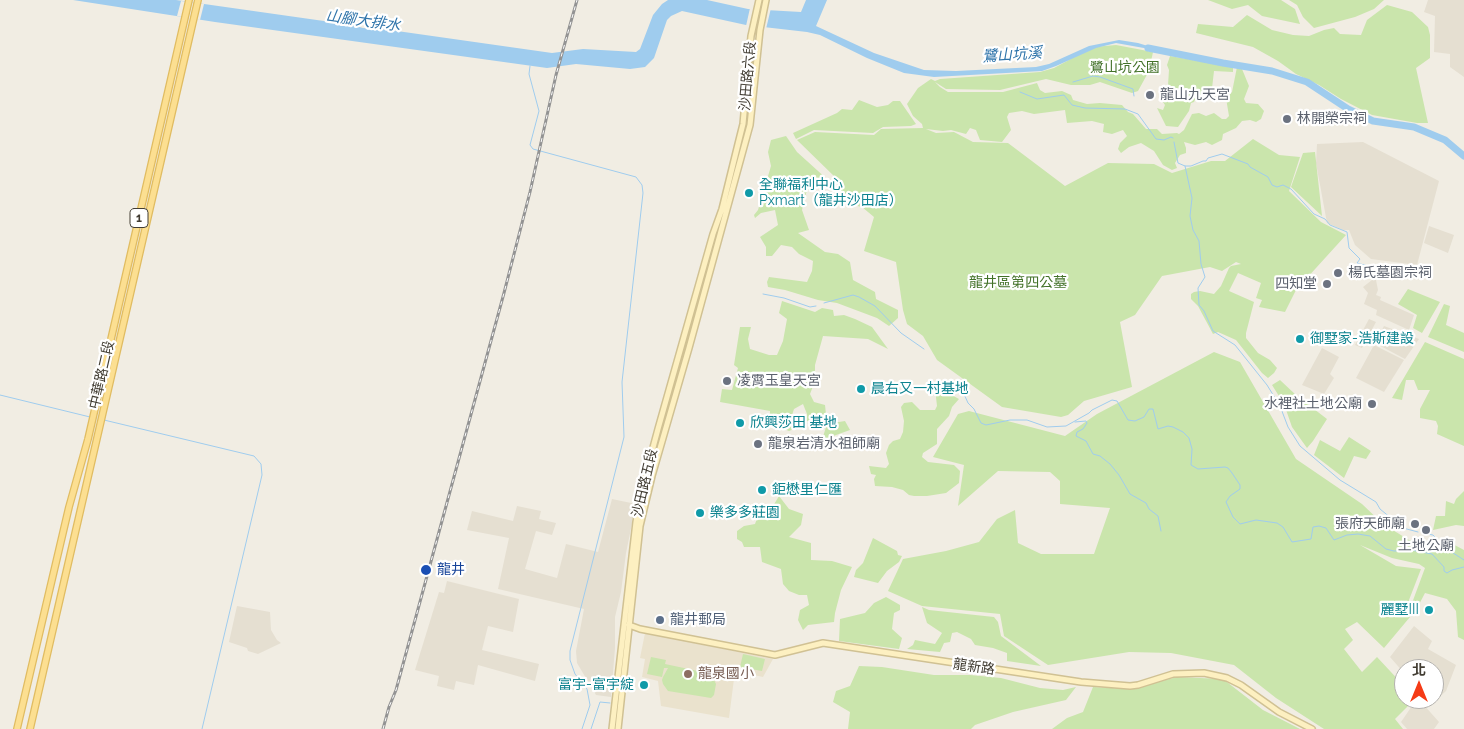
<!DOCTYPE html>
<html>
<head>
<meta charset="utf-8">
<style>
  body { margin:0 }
  #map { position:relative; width:1464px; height:729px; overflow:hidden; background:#f1ede3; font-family:Raleway,"Noto Sans TC",sans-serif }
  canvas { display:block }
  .north { position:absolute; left:1394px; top:659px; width:50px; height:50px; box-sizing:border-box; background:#fff; border:1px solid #b3b1ad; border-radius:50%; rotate:0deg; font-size:14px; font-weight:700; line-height:20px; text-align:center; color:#423d33 }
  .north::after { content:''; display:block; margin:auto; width:18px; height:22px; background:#f53b16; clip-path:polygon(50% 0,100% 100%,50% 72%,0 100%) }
</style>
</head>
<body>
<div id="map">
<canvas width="1464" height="729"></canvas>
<div class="north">北</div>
</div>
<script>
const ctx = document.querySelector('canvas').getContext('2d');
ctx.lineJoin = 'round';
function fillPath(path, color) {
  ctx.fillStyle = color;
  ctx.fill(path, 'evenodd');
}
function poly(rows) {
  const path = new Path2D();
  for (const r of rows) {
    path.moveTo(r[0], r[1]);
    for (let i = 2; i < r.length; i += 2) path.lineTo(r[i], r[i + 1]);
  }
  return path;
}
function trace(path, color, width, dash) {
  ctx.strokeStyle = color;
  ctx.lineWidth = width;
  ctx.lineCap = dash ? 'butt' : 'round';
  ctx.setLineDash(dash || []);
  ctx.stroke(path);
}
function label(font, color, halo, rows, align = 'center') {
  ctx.font = font + ' Raleway,"Noto Sans TC",sans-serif';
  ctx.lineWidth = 4.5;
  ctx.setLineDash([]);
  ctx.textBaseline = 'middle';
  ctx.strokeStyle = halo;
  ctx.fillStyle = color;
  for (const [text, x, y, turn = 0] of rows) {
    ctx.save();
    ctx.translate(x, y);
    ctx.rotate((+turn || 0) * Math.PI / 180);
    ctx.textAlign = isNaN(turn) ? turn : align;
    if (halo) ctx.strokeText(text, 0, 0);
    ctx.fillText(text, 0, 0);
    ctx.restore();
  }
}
fillPath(poly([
  [1428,0,1464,0,1464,77,1450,67,1450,54,1434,52,1435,16,1424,12],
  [1363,142,1439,181,1417,265,1371,259,1355,245,1349,230,1343,230,1327,223,1316,163,1317,144],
  [1429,226,1454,235,1448,253,1424,243],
  [1372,280,1376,280,1378,290,1376,295,1381,297,1380,300,1414,315,1409,330,1376,315,1377,310,1364,304,1368,293,1363,287],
  [1369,319,1376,322,1362,348,1355,345],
  [1384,326,1419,339,1405,359,1375,343],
  [1374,345,1404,360,1384,392,1356,378],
  [1322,348,1339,357,1330,374,1334,378,1324,394,1302,385],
  [612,499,636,504,626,553,621,592,615,617,615,648,611,697,596,695,577,663,576,651,584,609,498,589,509,538,467,530,472,511,513,521,517,506,541,511,539,519,556,523,552,535,536,531,525,569,557,578,566,544,598,552],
  [447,581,519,599,513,632,488,626,482,650,539,664,535,681,478,665,474,685,456,681,454,690,437,686,439,676,415,670,439,592,444,593],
  [237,606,270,612,271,630,277,640,281,643,258,654,248,651,247,648,229,642],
  [1414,626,1432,641,1428,649,1456,665,1446,691,1431,705,1426,699,1434,699,1434,669,1404,669,1404,673,1390,657],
  [1414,703,1423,704,1439,722,1434,729,1407,729,1401,722]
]), '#e5dfd1');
fillPath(poly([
  [645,633,773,659,763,677,735,671,729,718,661,706,658,681,642,677,645,659,640,658]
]), '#eae2cd');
fillPath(poly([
  [1208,0,1281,0,1295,9,1300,24,1262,16,1248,5,1232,9],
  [1289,0,1384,0,1374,9,1355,17,1314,28,1303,17,1297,5],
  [1387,5,1412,12,1428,27,1430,35,1430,58,1416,68,1428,123,1417,123,1372,115,1341,99,1319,85,1296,74,1278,61,1253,47,1196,33,1198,24,1233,27,1247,15,1272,30,1293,35,1309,36,1324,30,1334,28,1340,34,1361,35,1367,20],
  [1116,45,1153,52,1149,71,1138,91,1132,93,1100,82,1090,85,1071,85,1046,79,1000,90,946,89,935,82,940,87,948,92,1003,92,1037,83,1040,90,1045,93,1062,91,1071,95,1073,100,1087,104,1100,103,1122,105,1128,112,1133,114,1146,129,1157,129,1162,134,1177,133,1179,134,1184,130,1192,114,1199,113,1206,116,1214,113,1222,119,1226,119,1229,116,1226,98,1232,92,1237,67,1242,69,1249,86,1244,99,1246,103,1258,104,1264,111,1261,119,1256,122,1250,120,1242,121,1236,128,1223,134,1222,140,1212,145,1206,142,1195,145,1184,142,1186,148,1186,153,1180,155,1175,163,1177,168,1172,170,1163,165,1154,151,1141,143,1129,147,1121,153,1118,149,1120,143,1127,136,1123,130,1112,134,1103,132,1104,124,1092,121,1067,123,1065,110,1034,114,1022,111,1009,113,1007,117,1011,130,1002,142,980,140,976,130,970,128,966,134,951,130,943,131,926,129,936,133,954,132,973,142,1008,143,1065,186,1108,163,1154,164,1172,173,1211,161,1225,161,1253,139,1279,155,1300,157,1289,191,1321,222,1346,235,1296,290,1285,312,1259,307,1262,300,1256,298,1261,283,1238,273,1229,291,1254,302,1246,333,1246,338,1258,353,1270,360,1277,368,1274,373,1268,378,1262,373,1236,340,1218,332,1213,334,1198,306,1191,299,1191,294,1194,292,1200,291,1214,294,1221,286,1229,268,1231,266,1241,264,1236,262,1222,271,1210,267,1162,276,1135,315,1120,322,1132,387,1084,401,1068,415,1061,417,1002,407,937,360,923,336,907,324,903,310,896,262,864,251,874,217,862,207,844,203,841,200,836,178,797,140,815,132,874,135,881,129,923,128,922,124,913,116,907,104,918,88,931,79,935,81,940,79,1040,72,1054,68,1093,47],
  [1170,56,1233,67,1233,72,1214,71,1211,97,1196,97,1194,102,1191,103,1189,111,1178,127,1166,126,1157,108,1163,110,1165,105,1161,99,1164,86,1168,85,1169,70,1167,65],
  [859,100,877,107,888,105,893,101,900,101,916,124,911,126,883,127,873,133,814,130,796,139,793,133,837,113,842,109,852,110],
  [786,136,797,152,828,180,812,185,806,193,802,210,809,230,798,233,825,252,838,254,850,262,853,280,875,292,876,299,898,310,898,318,889,326,877,318,837,303,818,300,785,290,768,287,767,282,769,277,807,282,812,271,813,261,799,254,792,247,781,245,772,256,766,256,766,247,760,237,778,225,775,210,761,213,755,218,754,215,758,210,771,166,768,152,771,140],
  [1315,152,1322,216,1291,187,1303,153],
  [1408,289,1440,302,1422,333,1413,328,1417,315,1398,304],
  [782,301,815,312,822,308,833,310,834,316,844,315,855,319,872,327,888,349,868,339,823,336,815,365,815,381,810,394,814,402,825,405,827,424,845,421,850,430,822,440,826,427,811,421,805,421,807,414,803,404,794,409,792,415,796,420,794,429,789,431,770,423,770,411,720,402,722,389,732,390,738,368,734,365,740,327,751,327,748,339,750,349,769,355,777,355,783,341,787,319,779,313],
  [1444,304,1450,306,1446,325,1464,333,1464,352,1428,337],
  [1425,342,1464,359,1464,446,1437,434,1438,426,1436,421,1420,418,1420,409,1430,390,1418,390,1414,380,1406,380,1402,400,1392,398],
  [1214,352,1240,362,1296,459,1362,504,1383,524,1409,540,1428,543,1447,541,1464,550,1464,640,1458,637,1456,611,1447,599,1425,593,1414,614,1412,603,1425,568,1419,564,1392,558,1360,545,1396,566,1421,569,1409,600,1410,617,1384,648,1357,622,1345,629,1353,640,1344,649,1362,672,1377,657,1404,686,1404,699,1415,699,1395,719,1403,729,1324,729,1276,698,1234,665,1171,653,1129,652,1048,665,1004,636,1000,614,922,606,888,591,903,559,946,551,979,542,997,519,1015,510,1018,543,1041,554,1094,554,1110,508,1060,504,1060,481,1050,472,998,471,958,506,964,465,933,457,958,414,969,411,1065,436,1097,414],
  [1280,380,1297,396,1327,419,1313,441,1307,448,1292,427,1284,404,1272,385],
  [941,387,946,392,959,399,952,407,949,416,937,429,937,444,923,453,922,457,928,462,954,465,960,471,959,483,946,493,927,496,914,496,909,495,903,490,892,487,875,486,874,479,876,475,871,474,869,466,886,468,889,464,886,453,889,445,893,441,900,439,903,432,904,421,901,407,904,403,912,402,920,410,935,410,937,406,935,388],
  [1349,437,1371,451,1366,459,1354,456,1344,478,1314,455,1320,440,1340,451],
  [1464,491,1464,526,1456,525,1433,530,1436,516,1445,516,1446,501,1454,504,1456,499],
  [779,496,789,509,803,514,801,525,789,537,811,543,811,560,832,561,852,567,841,590,835,613,834,622,808,625,803,630,798,620,800,610,809,605,807,595,799,595,789,591,783,584,781,569,762,562,760,547,744,547,742,542,737,539,737,531,744,526,755,524,759,513,773,506],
  [873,538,897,551,898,555,902,556,899,562,887,571,878,583,854,577,856,570,863,563],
  [886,597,900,605,900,610,894,613,892,629,902,638,899,649,839,641,840,619,865,613,874,603],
  [922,607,929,610,994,617,998,622,1001,636,1041,666,1007,661,1007,653,993,648,975,645,971,639,957,632,952,633,950,642,944,643,940,652,907,649,913,645,915,640,935,644,942,633,927,623],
  [743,654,765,659,762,671,740,667],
  [651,657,666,660,665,664,717,675,714,680,716,684,714,695,711,698,668,691,663,684,662,680,663,677,668,668,664,668,662,677,647,674],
  [859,666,882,667,934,675,970,675,1001,678,1040,688,1063,690,1076,687,1066,700,1013,712,975,725,971,729,848,729,850,712,833,702,836,691,850,686],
  [1177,677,1223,679,1263,710,1300,729,1052,729,1067,718,1083,712,1093,687,1131,689]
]), '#cae5ac');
fillPath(poly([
  [73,0,176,0,352,25,363,28,390,30,552,53,583,49,636,52,640,49,653,15,662,4,668,0,707,0,748,9,801,12,806,0,827,0,816,26,874,53,924,70,956,71,1036,67,1049,64,1089,46,1119,40,1138,43,1151,47,1155,50,1116,43,1096,48,1056,66,1042,71,934,77,904,73,867,58,820,35,807,32,746,25,682,11,671,16,667,20,654,58,645,67,630,69,576,64,547,68,215,22]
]), '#9fccee');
fillPath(poly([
  [181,1,204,4,200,20,177,16],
  [750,8,771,8,766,29,746,26]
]), '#f1ede3');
trace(poly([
  [530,66,529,74,539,111,530,145,533,149,636,177,642,185,643,193,622,382,624,437,570,651,570,660,575,674,587,689,590,705,582,729],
  [1073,82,1093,76,1100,77,1133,89,1134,96],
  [1020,92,1037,99,1064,95,1072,105,1085,108,1125,109,1138,114,1156,139,1164,140,1171,137,1173,138],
  [1174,142,1178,163,1185,166,1191,166,1203,161,1206,161,1208,158,1222,154,1248,164,1250,167,1268,177,1272,185,1277,187,1283,185,1291,189,1314,214,1325,219,1330,225,1347,232,1349,248,1360,259,1357,263,1368,266,1371,269,1372,274],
  [1185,166,1192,198,1190,216,1193,230,1199,241,1201,264,1205,277,1198,288,1199,305,1204,311,1213,331,1235,345,1267,385,1280,406,1288,427,1300,446,1340,480,1376,502,1380,509,1403,528,1418,532],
  [763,294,784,298,810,307,816,306],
  [824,303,853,295,859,297,875,306,901,333,924,349],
  [960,385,968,403,974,409,981,423,986,425,1010,420,1027,420,1047,427,1066,426,1089,413,1092,410,1112,400,1117,401,1128,420,1135,421,1144,417,1149,409,1153,409,1158,429,1168,426,1173,427,1183,432,1189,438,1192,449,1191,465,1198,469,1225,467,1228,468,1232,473,1240,485,1240,489,1230,496,1226,502,1233,517,1240,524,1256,520,1277,523,1283,527,1292,542,1311,539,1313,527,1319,526,1326,528,1334,540,1347,535,1358,534,1370,536,1386,549,1394,551,1411,550,1432,554,1444,567,1444,571,1447,573,1452,570,1464,567],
  [0,395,90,417],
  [104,420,254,456,261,464,262,475,202,729],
  [1075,422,1086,421,1087,423,1083,429,1077,432,1076,436,1086,441,1093,454,1100,456,1110,464,1119,475,1130,494,1146,503,1149,509,1158,516,1161,531],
  [1422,533,1433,535,1447,549,1464,560],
  [591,729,600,702,610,703]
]), '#9fccee', 1);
trace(poly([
  [1148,48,1223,63,1272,71,1307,82,1348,109,1373,121,1414,127,1445,140,1464,156]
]), '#9fccee', 7);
const secondary = poly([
  [629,625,640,629,775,655,823,643,1081,682,1130,686,1138,685,1173,674,1204,673,1227,678,1241,685,1279,712,1312,729],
  [612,729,636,522,644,481,658,429,713,234,722,209,738,144,743,124,751,36,759,0],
  [618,729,640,526,652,476,689,348,750,125,760,30,766,0]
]);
const primary = poly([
  [17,729,69,507,88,439,189,0],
  [30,729,198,0]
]);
trace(secondary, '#d0c193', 8);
trace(primary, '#e0bc62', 8);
trace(secondary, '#fdf0c1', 5);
trace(primary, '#fcdf91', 5.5);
const rail = poly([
  [383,729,389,707,396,690,504,293,530,192,556,75,577,0]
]);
trace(rail, '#939393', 3);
trace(rail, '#fff', 1, [4]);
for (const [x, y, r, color] of [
  [1150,95,5,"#6b7280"],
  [1287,119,5,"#6b7280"],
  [749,193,5,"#0f9aa8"],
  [1338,273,5,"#6b7280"],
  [1327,284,5,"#6b7280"],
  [1300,339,5,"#0f9aa8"],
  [727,381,5,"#6b7280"],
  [861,389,5,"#0f9aa8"],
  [1372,404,5,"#6b7280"],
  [740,423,5,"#0f9aa8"],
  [758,444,5,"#6b7280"],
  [762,490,5,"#0f9aa8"],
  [700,513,5,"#0f9aa8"],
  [1415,524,5,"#6b7280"],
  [1426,530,5,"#6b7280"],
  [426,570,6,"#1a4fb4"],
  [1429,610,5,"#0f9aa8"],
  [660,620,5,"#5c6f8a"],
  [688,674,5,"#8d6e63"],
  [644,685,5,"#0f9aa8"]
]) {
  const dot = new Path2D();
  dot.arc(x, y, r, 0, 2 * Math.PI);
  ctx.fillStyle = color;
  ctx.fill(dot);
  trace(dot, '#fff', 2);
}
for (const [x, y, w] of [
  [139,218,18]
]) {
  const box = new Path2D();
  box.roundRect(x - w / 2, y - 9.5, w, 19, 4);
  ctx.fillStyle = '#fff';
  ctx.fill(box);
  trace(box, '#423d33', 1);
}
label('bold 12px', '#423d33', null, [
  ["1",139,218]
]);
label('14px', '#437229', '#fff', [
  ["鷺山坑公園",1125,68],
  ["龍井區第四公墓",1018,283]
]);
label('14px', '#423d33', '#fff', [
  ["沙田路六段",748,76,-85],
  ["中華路二段",102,375,-77],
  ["沙田路五段",645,483,-77],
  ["龍新路",974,667,8]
]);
label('14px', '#5b616d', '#fff', [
  ["龍山九天宮",1160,95],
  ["林開榮宗祠",1297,119],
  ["楊氏墓園宗祠",1348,273],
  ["四知堂",1317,284,"right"],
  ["凌霄玉皇天宮",737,381],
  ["水裡社土地公廟",1362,404,"right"],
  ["龍泉岩清水祖師廟",768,444],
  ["張府天師廟",1405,524,"right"],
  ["土地公廟",1426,546,"center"]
], 'left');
label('14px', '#0d838f', '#fff', [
  ["全聯福利中心",759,185],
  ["Pxmart（龍井沙田店）",759,201],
  ["御墅家-浩斯建設",1310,339],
  ["晨右又一村基地",871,389],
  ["欣興莎田 基地",750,423],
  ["鉅懋里仁匯",772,490],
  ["樂多多莊園",710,513],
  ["麗墅III",1419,610,"right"],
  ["富宇-富宇綻",634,685,"right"]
], 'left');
label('14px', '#164399', '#fff', [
  ["龍井",437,570]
], 'left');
label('14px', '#4e5e75', '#fff', [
  ["龍井郵局",670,620]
], 'left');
label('14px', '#785e54', '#fff', [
  ["龍泉國小",698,674]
], 'left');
label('italic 15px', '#3075ab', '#fff', [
  ["山腳大排水",363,21,8],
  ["鷺山坑溪",1012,55,-4]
]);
</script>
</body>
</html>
